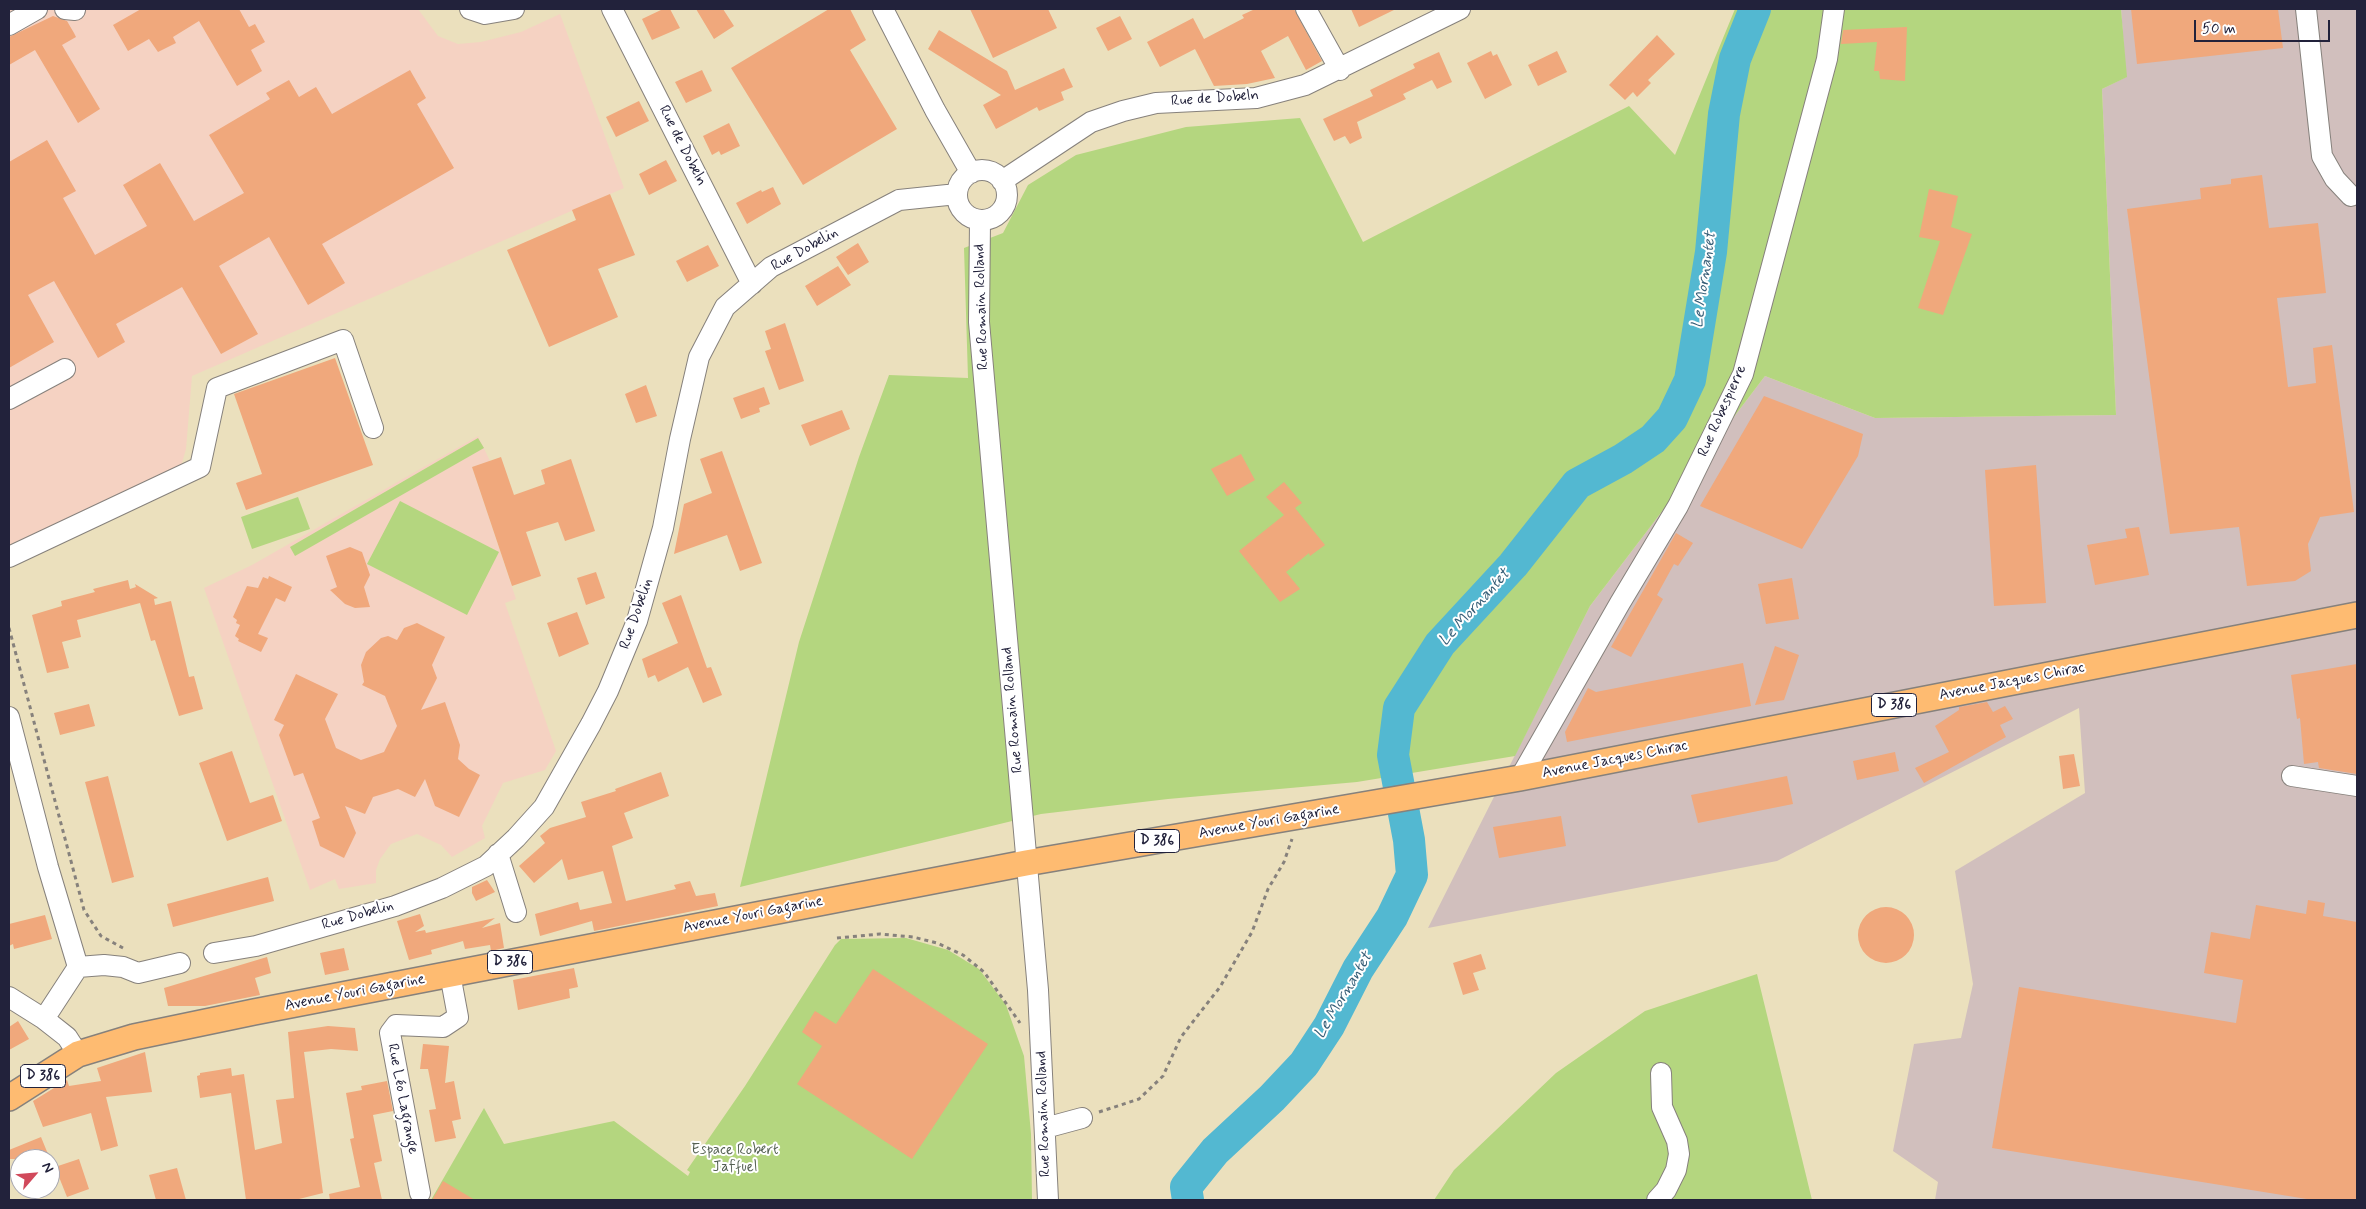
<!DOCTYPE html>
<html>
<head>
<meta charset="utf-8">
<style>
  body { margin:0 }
  #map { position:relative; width:2366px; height:1209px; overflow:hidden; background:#ebe0bd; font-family:Mynerve,sans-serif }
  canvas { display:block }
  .frame { position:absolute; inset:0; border:10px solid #22223b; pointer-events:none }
  .north { position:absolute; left:10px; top:1149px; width:50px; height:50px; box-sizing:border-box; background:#fff; border:1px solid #a7a7b1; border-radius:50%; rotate:63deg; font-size:14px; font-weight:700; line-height:20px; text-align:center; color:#22223b }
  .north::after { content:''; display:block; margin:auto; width:18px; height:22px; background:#d1495b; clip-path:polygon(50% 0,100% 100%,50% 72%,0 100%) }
  .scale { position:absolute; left:2194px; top:20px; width:136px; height:22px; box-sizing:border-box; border:2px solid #22223b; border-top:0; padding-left:6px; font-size:15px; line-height:18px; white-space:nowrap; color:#22223b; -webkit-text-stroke:4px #fff; paint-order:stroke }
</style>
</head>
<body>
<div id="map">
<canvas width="2366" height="1209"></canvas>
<div class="frame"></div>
<div class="north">N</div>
<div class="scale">50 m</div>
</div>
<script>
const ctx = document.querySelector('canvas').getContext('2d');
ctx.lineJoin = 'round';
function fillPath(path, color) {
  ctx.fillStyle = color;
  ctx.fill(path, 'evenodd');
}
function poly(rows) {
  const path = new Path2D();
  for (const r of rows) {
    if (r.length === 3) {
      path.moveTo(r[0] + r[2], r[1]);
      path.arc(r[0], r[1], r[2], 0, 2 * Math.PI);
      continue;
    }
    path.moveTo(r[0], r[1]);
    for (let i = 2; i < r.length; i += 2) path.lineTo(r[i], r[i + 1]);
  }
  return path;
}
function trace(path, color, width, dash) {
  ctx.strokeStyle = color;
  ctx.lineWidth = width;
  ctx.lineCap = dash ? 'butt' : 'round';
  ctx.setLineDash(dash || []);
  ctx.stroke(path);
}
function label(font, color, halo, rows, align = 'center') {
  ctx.font = font + ' Mynerve,sans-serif';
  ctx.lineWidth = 4;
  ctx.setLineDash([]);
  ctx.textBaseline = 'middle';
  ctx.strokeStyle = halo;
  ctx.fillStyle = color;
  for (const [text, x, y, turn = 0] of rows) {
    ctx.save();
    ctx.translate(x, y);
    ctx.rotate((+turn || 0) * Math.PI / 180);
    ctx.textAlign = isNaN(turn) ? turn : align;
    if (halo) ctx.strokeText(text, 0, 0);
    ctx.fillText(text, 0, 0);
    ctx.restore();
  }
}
fillPath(poly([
  [9,9,418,9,438,36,458,44,481,42,521,32,560,14,624,188,192,376,186,449,182,463,172,471,9,545],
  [478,436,490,461,472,467,516,599,505,603,556,751,545,770,503,783,482,826,485,838,452,857,441,845,417,834,391,844,380,859,376,870,376,883,339,889,335,879,310,890,204,588,252,565]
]), '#f5d2c2');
fillPath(poly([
  [2121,9,2357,9,2357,1200,1935,1200,1938,1182,1893,1151,1914,1044,1961,1038,1973,984,1955,871,2085,793,2079,708,1777,861,1428,928,1590,606,1765,376,1875,418,2116,415,2102,89,2126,77]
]), '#d1bfbd');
fillPath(poly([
  [1735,9,2121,9,2127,77,2102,89,2116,415,1875,418,1765,376,1590,606,1515,756,1357,782,1168,799,1041,814,740,887,799,642,859,457,889,375,968,378,964,248,1003,233,1028,185,1076,155,1186,127,1300,118,1363,242,1629,106,1675,155],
  [478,438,484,448,295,556,290,547],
  [298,497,310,529,252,549,241,517],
  [400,501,499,552,467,615,367,564],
  [906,938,948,950,979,969,1006,1005,1024,1056,1031,1134,1032,1200,431,1200,484,1108,504,1144,614,1121,688,1176,690,1172,687,1170,745,1086,835,945,841,939],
  [1757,974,1812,1200,1434,1200,1454,1170,1556,1073,1645,1011]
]), '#b4d67f');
trace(poly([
  [1188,1200,1186,1187,1215,1151,1272,1098,1304,1064,1329,1026,1358,969,1392,917,1412,875,1409,840,1393,755,1399,708,1440,644,1513,565,1577,484,1623,459,1653,439,1672,418,1690,380,1711,252,1724,114,1735,59,1755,9]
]), '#53b8d1', 32);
fillPath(poly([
  [141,9,239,9,249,27,255,24,265,42,251,50,262,71,237,86,199,21,173,37,176,43,158,52,149,39,128,51,113,25],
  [663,9,670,9,680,28,652,40,642,19],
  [696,9,723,9,734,26,714,39],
  [829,9,850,9,866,40,850,50,897,129,803,185,731,68],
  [970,9,1048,9,1057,28,993,58],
  [1255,9,1294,9,1322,61,1306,70,1288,36,1261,51,1275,78,1247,84,1214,86,1195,49,1160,67,1147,42,1193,18,1204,39,1244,18,1242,15],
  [1351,9,1396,9,1359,27],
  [2131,9,2278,9,2283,48,2137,64],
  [53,16,67,21,74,33,76,37,62,45,100,109,78,123,35,50,9,65,9,37],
  [1120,16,1132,39,1108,51,1096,28],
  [1907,27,1905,81,1880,79,1879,71,1874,71,1877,42,1841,44,1843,30],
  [939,30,1007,71,1015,90,1064,68,1073,87,1061,92,1064,100,1039,111,1037,107,996,129,983,105,1001,95,928,49],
  [1657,35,1675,54,1648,80,1651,83,1637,97,1633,92,1625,100,1609,85],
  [1491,51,1493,56,1497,54,1512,85,1485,99,1467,63],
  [1557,51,1567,72,1538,86,1528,65],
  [1439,52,1452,82,1437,89,1432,80,1403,94,1406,99,1357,122,1362,138,1350,144,1345,136,1334,141,1323,119,1373,96,1370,90,1415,68,1413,64],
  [410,70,426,98,417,104,454,168,322,244,345,283,308,305,269,237,219,266,258,334,221,354,182,287,116,324,125,342,98,358,54,281,28,295,54,342,9,368,9,162,47,140,76,191,63,198,95,255,147,226,123,185,160,163,194,221,244,193,209,135,270,99,266,93,289,80,299,97,316,87,332,114],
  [702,70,712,91,686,103,675,82],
  [639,101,649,121,616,137,606,117],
  [729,123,740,146,721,155,719,151,712,155,703,136],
  [666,160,677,181,649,195,639,174],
  [2262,175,2269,228,2318,223,2326,293,2277,298,2288,387,2316,383,2313,348,2332,345,2354,512,2320,517,2308,544,2311,571,2295,581,2247,586,2239,527,2170,534,2127,209,2201,199,2200,188,2231,184,2231,179],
  [773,187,781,204,747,224,736,203,761,190,762,192],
  [1929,189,1958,196,1951,227,1972,234,1943,315,1918,308,1940,241,1919,237],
  [610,194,635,255,598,269,618,317,549,347,507,250,576,220,572,210],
  [858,243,869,262,848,275,836,257],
  [708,245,719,266,687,282,676,261],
  [838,266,851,285,817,306,805,286],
  [785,323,804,381,779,390,765,351,771,349,765,331],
  [335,358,373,465,246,510,236,483,262,474,234,394],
  [646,385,657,416,636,423,625,394],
  [764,387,770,404,759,408,760,412,741,419,733,398],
  [1764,396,1863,434,1858,456,1802,549,1700,506],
  [842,410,850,429,810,446,801,425],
  [722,451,762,563,740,571,727,535,674,554,684,504,712,493,700,459],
  [1241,454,1255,480,1227,496,1211,469],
  [501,457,514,495,545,484,541,470,571,459,595,531,565,541,558,522,526,532,541,576,512,586,472,467],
  [2036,465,2046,603,1994,606,1985,470],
  [1284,482,1302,503,1295,508,1325,545,1310,556,1309,553,1286,572,1300,589,1280,602,1239,551,1284,515,1266,497],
  [2139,527,2149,575,2095,585,2087,545,2127,538,2125,529],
  [1676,533,1693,543,1678,566,1674,564,1657,595,1663,599,1631,657,1611,647],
  [350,547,362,552,370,575,364,587,370,607,355,608,345,604,330,590,337,587,326,556],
  [596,572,605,598,586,605,577,578],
  [269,576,292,587,285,602,276,598,258,634,268,638,261,652,238,641,239,639,235,636,240,625,236,623,237,620,233,617,247,586,258,588,263,577,268,579],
  [1792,578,1799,619,1766,624,1758,584],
  [128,580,130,589,136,587,135,584,158,598,154,599,155,605,171,601,189,677,194,676,203,709,179,716,155,640,151,641,140,603,77,620,81,637,62,642,69,668,47,673,32,615,62,606,61,601,95,592,93,589],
  [681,595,707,668,711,667,722,695,703,703,688,667,658,682,655,675,648,678,642,659,678,643,662,603],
  [577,612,589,644,559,657,547,623],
  [417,623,445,637,432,665,437,678,421,710,445,702,460,745,458,759,469,769,480,775,459,817,435,806,425,779,415,797,398,789,386,793,373,797,365,814,345,806,356,833,344,858,320,846,312,821,320,818,303,773,294,776,279,735,284,725,274,720,296,674,338,694,325,719,336,748,361,760,384,752,397,726,385,696,362,685,364,682,361,665,366,652,381,638,388,636,397,640,404,628],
  [1775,646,1799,655,1784,700,1755,705],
  [1743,663,1751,706,1567,742,1565,732,1588,688,1596,692],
  [2357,664,2357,774,2319,768,2318,762,2304,764,2300,718,2297,719,2291,675],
  [1987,702,1993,712,2005,706,2013,719,2000,725,2006,737,1924,783,1915,768,1949,752,1935,726,1959,710,1959,707],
  [89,704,95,726,60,735,54,713],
  [232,751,250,803,273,795,282,821,227,841,199,763],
  [1895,752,1899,771,1857,780,1853,761],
  [2074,754,2080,786,2063,789,2059,756],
  [661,772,669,796,624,813,633,838,612,846,626,901,676,889,674,885,690,881,696,896,715,893,718,906,594,931,592,921,540,936,535,914,578,902,580,910,612,903,603,871,568,880,562,859,534,883,519,866,545,843,540,836,550,828,586,817,581,802,616,791,615,789],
  [108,776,134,877,112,883,85,782],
  [1787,776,1793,804,1698,823,1691,795],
  [1561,816,1566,846,1499,858,1493,827],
  [268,877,274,901,173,927,167,904],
  [487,880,495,892,476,901,472,893,472,887],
  [2308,900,2325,903,2323,916,2357,922,2357,1200,2313,1200,1992,1148,2019,987,2236,1023,2243,980,2204,973,2211,932,2250,939,2256,905,2306,914],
  [1886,935,28],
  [420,914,424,926,415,932,425,930,426,933,495,918,482,928,500,923,504,948,491,951,490,945,465,949,463,941,431,950,432,954,409,960,397,921],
  [45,915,52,939,14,949,13,944,9,946,9,924],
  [344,948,349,970,325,975,320,953],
  [1481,954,1486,969,1473,973,1479,990,1463,995,1453,963],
  [267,957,271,973,255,978,260,995,205,1006,168,1006,164,988],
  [574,968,578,987,569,989,570,998,518,1010,513,980],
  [873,969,988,1044,912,1159,797,1084,822,1046,802,1032,815,1011,836,1024],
  [18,1021,29,1039,9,1050,9,1027],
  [328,1026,355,1028,358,1051,331,1049,304,1052,323,1193,295,1200,246,1200,231,1093,200,1098,197,1076,200,1075,200,1073,231,1068,232,1076,244,1074,255,1150,282,1143,276,1100,294,1098,288,1032],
  [423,1044,449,1046,445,1083,454,1081,461,1119,452,1121,456,1138,435,1142,429,1110,436,1109,428,1069,420,1069],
  [145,1052,152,1092,106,1097,118,1146,101,1151,91,1113,43,1127,33,1101,67,1080,69,1086,101,1081,97,1068],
  [387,1081,393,1111,373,1115,382,1161,374,1163,382,1200,330,1200,329,1194,360,1187,350,1139,354,1138,346,1093,362,1090,361,1086],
  [41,1137,50,1159,9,1159,9,1150],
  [79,1159,89,1189,67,1197,55,1167],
  [177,1168,186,1200,156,1200,149,1175],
  [443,1181,475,1200,432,1200]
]), '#f0a87c');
const minor = poly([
  [65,9,75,10],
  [470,9,485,14,514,9],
  [612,9,752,284],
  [883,9,935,110,971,173],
  [1306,9,1340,70],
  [2306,9,2322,156,2335,179,2351,196],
  [9,25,37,9],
  [982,195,25],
  [1002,181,1091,122,1123,111,1156,103,1256,98,1305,85,1460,9],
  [980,221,979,322,1038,990,1048,1200],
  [9,399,65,369],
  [9,557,200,467,217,388,343,340,373,428],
  [9,717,48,867,78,967,44,1019],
  [2292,776,2357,786],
  [1520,778,1620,603,1678,506,1743,374,1827,59,1834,9],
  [498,854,516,912],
  [214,953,256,946,395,906,442,888,486,866,516,838,544,807,591,724,608,691,637,621,663,528,680,439,699,357,725,307,771,267,899,200,957,194],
  [78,967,104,965,123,967,138,973,180,963],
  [9,997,44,1019,67,1037,78,1054],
  [1045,1128,1082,1118],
  [420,1193,390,1033,396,1025,443,1027,458,1017,450,974],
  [1657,1200,1666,1190,1676,1170,1679,1154,1677,1141,1662,1107,1661,1073]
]);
const major = poly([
  [9,1098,78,1054,134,1037,254,1012,1026,863,1520,778,2357,615]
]);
trace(minor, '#86817c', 22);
trace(major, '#86817c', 28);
trace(poly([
  [9,628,84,910,101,936,123,948],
  [837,938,880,934,913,937,937,943,963,955,984,972,1020,1023],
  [1099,1112,1139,1099,1163,1076,1181,1037,1220,987,1252,932,1268,889,1284,862,1292,839]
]), '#86817c', 3, [4, 4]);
trace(minor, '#fff', 20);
trace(major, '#febb71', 25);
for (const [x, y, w] of [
  [1894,705,45],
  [1157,841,45],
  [510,962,45],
  [43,1076,45]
]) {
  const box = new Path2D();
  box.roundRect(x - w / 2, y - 11.5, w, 23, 4);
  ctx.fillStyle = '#fff';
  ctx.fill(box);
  trace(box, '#22223b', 1);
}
label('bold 14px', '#22223b', null, [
  ["D 386",1894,705],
  ["D 386",1157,841],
  ["D 386",510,962],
  ["D 386",43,1076]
]);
label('15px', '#22223b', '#fff', [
  ["Rue de Dobeln",1215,99,-4],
  ["Rue de Dobeln",682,146,63],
  ["Rue Dobelin",805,250,-29],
  ["Rue Romain Rolland",982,307,-92],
  ["Rue Robespierre",1723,411,-66],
  ["Rue Dobelin",637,614,-71],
  ["Avenue Jacques Chirac",2012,682,-11],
  ["Rue Romain Rolland",1013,710,-95],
  ["Avenue Jacques Chirac",1615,760,-11],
  ["Avenue Youri Gagarine",1269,822,-10],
  ["Avenue Youri Gagarine",753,915,-11],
  ["Rue Dobelin",358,916,-16],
  ["Avenue Youri Gagarine",355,993,-11],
  ["Rue Léo Lagrange",402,1099,79],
  ["Rue Romain Rolland",1044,1114,-92]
]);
label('15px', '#556153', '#fff', [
  ["Espace Robert",735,1151],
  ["Jaffuel",735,1168]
]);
label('italic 16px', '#365e77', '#fff', [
  ["Le Mornantet",1705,280,-82],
  ["Le Mornantet",1475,608,-48],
  ["Le Mornantet",1344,996,-59]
]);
</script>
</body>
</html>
